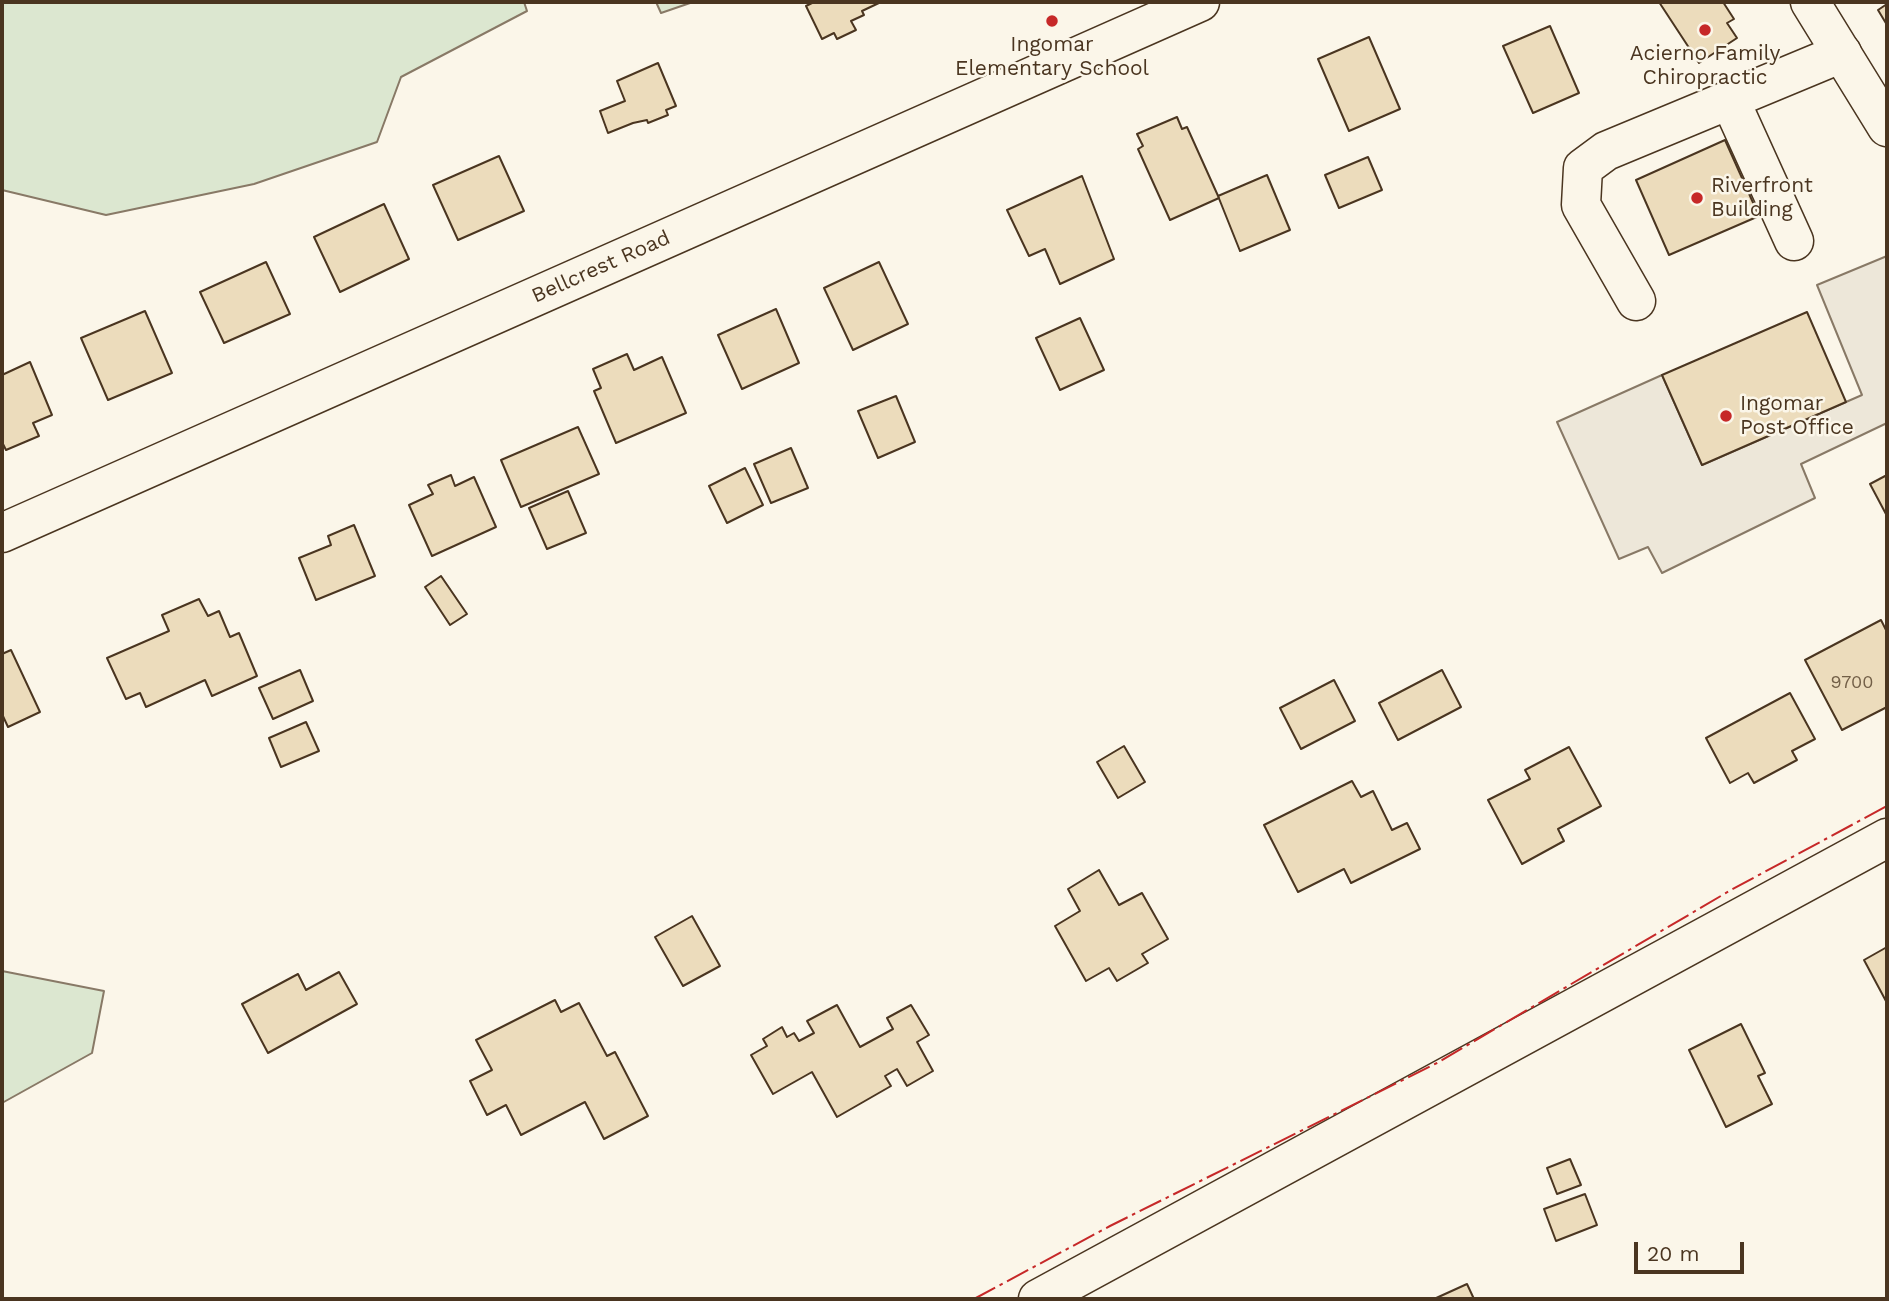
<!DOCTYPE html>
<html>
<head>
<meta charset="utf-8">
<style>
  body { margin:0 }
  #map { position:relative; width:1889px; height:1301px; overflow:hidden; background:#fbf6e9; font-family:"Work Sans",sans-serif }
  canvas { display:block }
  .frame { position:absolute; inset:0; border:4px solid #4a3520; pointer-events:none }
  .scale { position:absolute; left:1634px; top:1242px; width:110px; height:32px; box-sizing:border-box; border:4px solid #4a3520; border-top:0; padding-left:9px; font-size:21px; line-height:24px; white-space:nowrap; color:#4a3520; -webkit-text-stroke:5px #fbf6e9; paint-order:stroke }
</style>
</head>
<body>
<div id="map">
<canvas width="1889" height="1301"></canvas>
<div class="frame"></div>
<div class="scale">20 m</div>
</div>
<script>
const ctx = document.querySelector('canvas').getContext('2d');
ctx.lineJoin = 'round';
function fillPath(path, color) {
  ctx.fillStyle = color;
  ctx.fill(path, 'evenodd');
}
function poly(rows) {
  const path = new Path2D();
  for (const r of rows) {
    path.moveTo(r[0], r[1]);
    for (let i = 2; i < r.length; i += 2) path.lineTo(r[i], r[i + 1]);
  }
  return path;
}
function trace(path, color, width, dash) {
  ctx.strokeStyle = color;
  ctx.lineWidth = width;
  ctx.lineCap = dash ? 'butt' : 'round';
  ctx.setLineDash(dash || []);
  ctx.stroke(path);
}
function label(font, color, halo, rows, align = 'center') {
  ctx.font = font + ' "Work Sans",sans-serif';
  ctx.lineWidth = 5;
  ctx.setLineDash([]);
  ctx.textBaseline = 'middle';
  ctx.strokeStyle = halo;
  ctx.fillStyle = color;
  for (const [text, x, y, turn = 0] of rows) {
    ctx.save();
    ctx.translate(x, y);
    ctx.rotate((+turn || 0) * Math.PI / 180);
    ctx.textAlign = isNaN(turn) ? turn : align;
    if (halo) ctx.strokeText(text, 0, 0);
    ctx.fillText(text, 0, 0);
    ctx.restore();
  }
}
const green = poly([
  [2,2,524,2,527,11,401,77,377,142,254,184,106,215,2,190,2,2],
  [656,2,693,2,661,13,656,2],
  [2,971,104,991,92,1053,2,1103,2,971]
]);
fillPath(green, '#dce7d0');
trace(green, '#887966', 2);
const parking = poly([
  [1887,256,1887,423,1801,464,1815,498,1662,573,1648,547,1619,559,1557,422,1662,375,1702,465,1862,395,1817,285,1887,256]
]);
fillPath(parking, '#ede7d9');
trace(parking, '#887966', 2);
const building = poly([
  [814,2,881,2,862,11,864,15,851,21,856,30,837,39,834,33,822,39,806,6,814,2],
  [1659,2,1723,2,1734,19,1727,23,1737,38,1699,63,1659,2],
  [1887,4,1887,25,1878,10,1887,4],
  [1550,26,1579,93,1533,113,1503,46,1550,26],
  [1369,37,1400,109,1349,131,1318,59,1369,37],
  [658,63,676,106,666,110,668,115,648,123,647,120,633,123,608,133,600,111,625,101,617,81,658,63],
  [1177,117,1182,129,1187,127,1219,198,1170,220,1138,149,1143,146,1137,134,1177,117],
  [1725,140,1759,216,1669,255,1636,180,1725,140],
  [499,156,524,211,458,240,433,185,499,156],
  [1368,157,1382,190,1339,208,1325,175,1368,157],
  [1267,175,1290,230,1240,251,1218,196,1267,175],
  [1082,176,1114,259,1060,284,1045,249,1029,256,1007,210,1082,176],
  [384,204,409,259,340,292,314,237,384,204],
  [266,262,290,314,224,343,200,292,266,262],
  [879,262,908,324,853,350,824,288,879,262],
  [776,309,799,363,742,389,718,335,776,309],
  [145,311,172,373,108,400,81,338,145,311],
  [1807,312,1846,402,1702,465,1662,375,1807,312],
  [1080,318,1104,370,1060,390,1036,338,1080,318],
  [627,354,634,370,662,357,686,413,616,443,594,391,601,388,593,369,627,354],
  [30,362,52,415,33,423,39,436,6,450,2,442,2,375,30,362],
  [896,396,915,442,878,458,858,411,896,396],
  [578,427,599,474,521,507,501,460,578,427],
  [791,448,808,488,771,503,754,464,791,448],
  [745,468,763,505,727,523,709,486,745,468],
  [451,475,455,486,474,477,496,527,432,556,409,505,433,494,428,485,451,475],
  [1887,475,1887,516,1870,484,1887,475],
  [568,491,586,533,547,549,529,508,568,491],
  [354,525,375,576,316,600,299,558,331,545,328,536,354,525],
  [441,576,467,614,450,625,425,587,441,576],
  [199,599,208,616,219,611,230,637,239,633,257,676,212,696,205,680,146,707,140,693,126,699,107,658,169,631,162,615,199,599],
  [1881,620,1887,632,1887,707,1842,730,1805,660,1881,620],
  [11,650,40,712,8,727,2,714,2,654,11,650],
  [300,670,313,701,273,719,259,688,300,670],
  [1442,670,1461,707,1398,740,1379,703,1442,670],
  [1334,680,1355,721,1301,749,1280,708,1334,680],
  [1790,693,1815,739,1792,751,1797,760,1754,783,1748,773,1730,783,1706,738,1790,693],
  [306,722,319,751,281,767,269,738,306,722],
  [1124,746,1145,782,1118,798,1097,762,1124,746],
  [1569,747,1601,806,1558,829,1564,841,1522,864,1488,800,1530,779,1525,770,1569,747],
  [1352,781,1361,797,1373,791,1392,830,1407,823,1420,849,1351,883,1344,869,1298,892,1264,825,1352,781],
  [1099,870,1119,905,1142,893,1168,939,1142,954,1148,963,1117,981,1109,968,1086,981,1055,926,1080,911,1068,889,1099,870],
  [692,916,720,966,683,986,655,937,692,916],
  [1887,947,1887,1003,1864,960,1887,947],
  [339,972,357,1004,268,1053,242,1004,298,974,306,990,339,972],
  [555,1000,561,1012,579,1003,607,1056,615,1052,648,1116,604,1139,585,1102,521,1135,506,1105,487,1115,470,1081,492,1070,476,1040,555,1000],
  [837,1005,860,1047,893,1029,887,1018,911,1005,929,1035,917,1042,933,1071,907,1086,897,1069,885,1076,891,1086,837,1117,812,1072,773,1094,751,1055,767,1046,763,1039,782,1027,787,1037,794,1033,799,1041,814,1033,807,1021,837,1005],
  [1741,1024,1765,1073,1758,1076,1772,1104,1726,1127,1689,1050,1741,1024],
  [1570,1159,1581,1185,1557,1194,1547,1168,1570,1159],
  [1585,1194,1597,1225,1556,1241,1544,1209,1585,1194],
  [1467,1284,1474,1299,1434,1299,1467,1284]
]);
fillPath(building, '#ecdcbc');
trace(building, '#4a3520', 2);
const minor = poly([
  [1730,100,1794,241],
  [1636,301,1581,205,1583,168,1606,151,1842,53],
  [2,533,1200,2],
  [1038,1299,1887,838]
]);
const major = poly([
  [1810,2,1887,127]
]);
trace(minor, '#4a3520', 41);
trace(major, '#4a3520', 41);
trace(minor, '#fbf6e9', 38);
trace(major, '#fbf6e9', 38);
trace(poly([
  [974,1299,1110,1226,1437,1063,1731,890,1887,806]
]), '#c62828', 2, [24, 5, 3.5, 5]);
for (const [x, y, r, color] of [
  [1052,21,7,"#c62828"],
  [1705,30,7,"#c62828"],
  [1697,198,7,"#c62828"],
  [1726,416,7,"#c62828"]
]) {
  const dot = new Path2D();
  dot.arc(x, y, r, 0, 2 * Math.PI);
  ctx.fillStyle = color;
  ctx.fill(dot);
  trace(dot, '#fbf6e9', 2.5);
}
label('18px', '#725f47', null, [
  ["9700",1852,683]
]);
label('21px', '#4a3520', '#fbf6e9', [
  ["Ingomar",1052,45],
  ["Elementary School",1052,69],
  ["Acierno Family",1705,54],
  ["Chiropractic",1705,78],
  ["Riverfront",1711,186,"left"],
  ["Building",1711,210,"left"],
  ["Ingomar",1740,404,"left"],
  ["Post Office",1740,428,"left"]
]);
label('21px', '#4a3520', '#fbf6e9', [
  ["Bellcrest Road",601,267,-24]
]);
</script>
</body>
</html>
